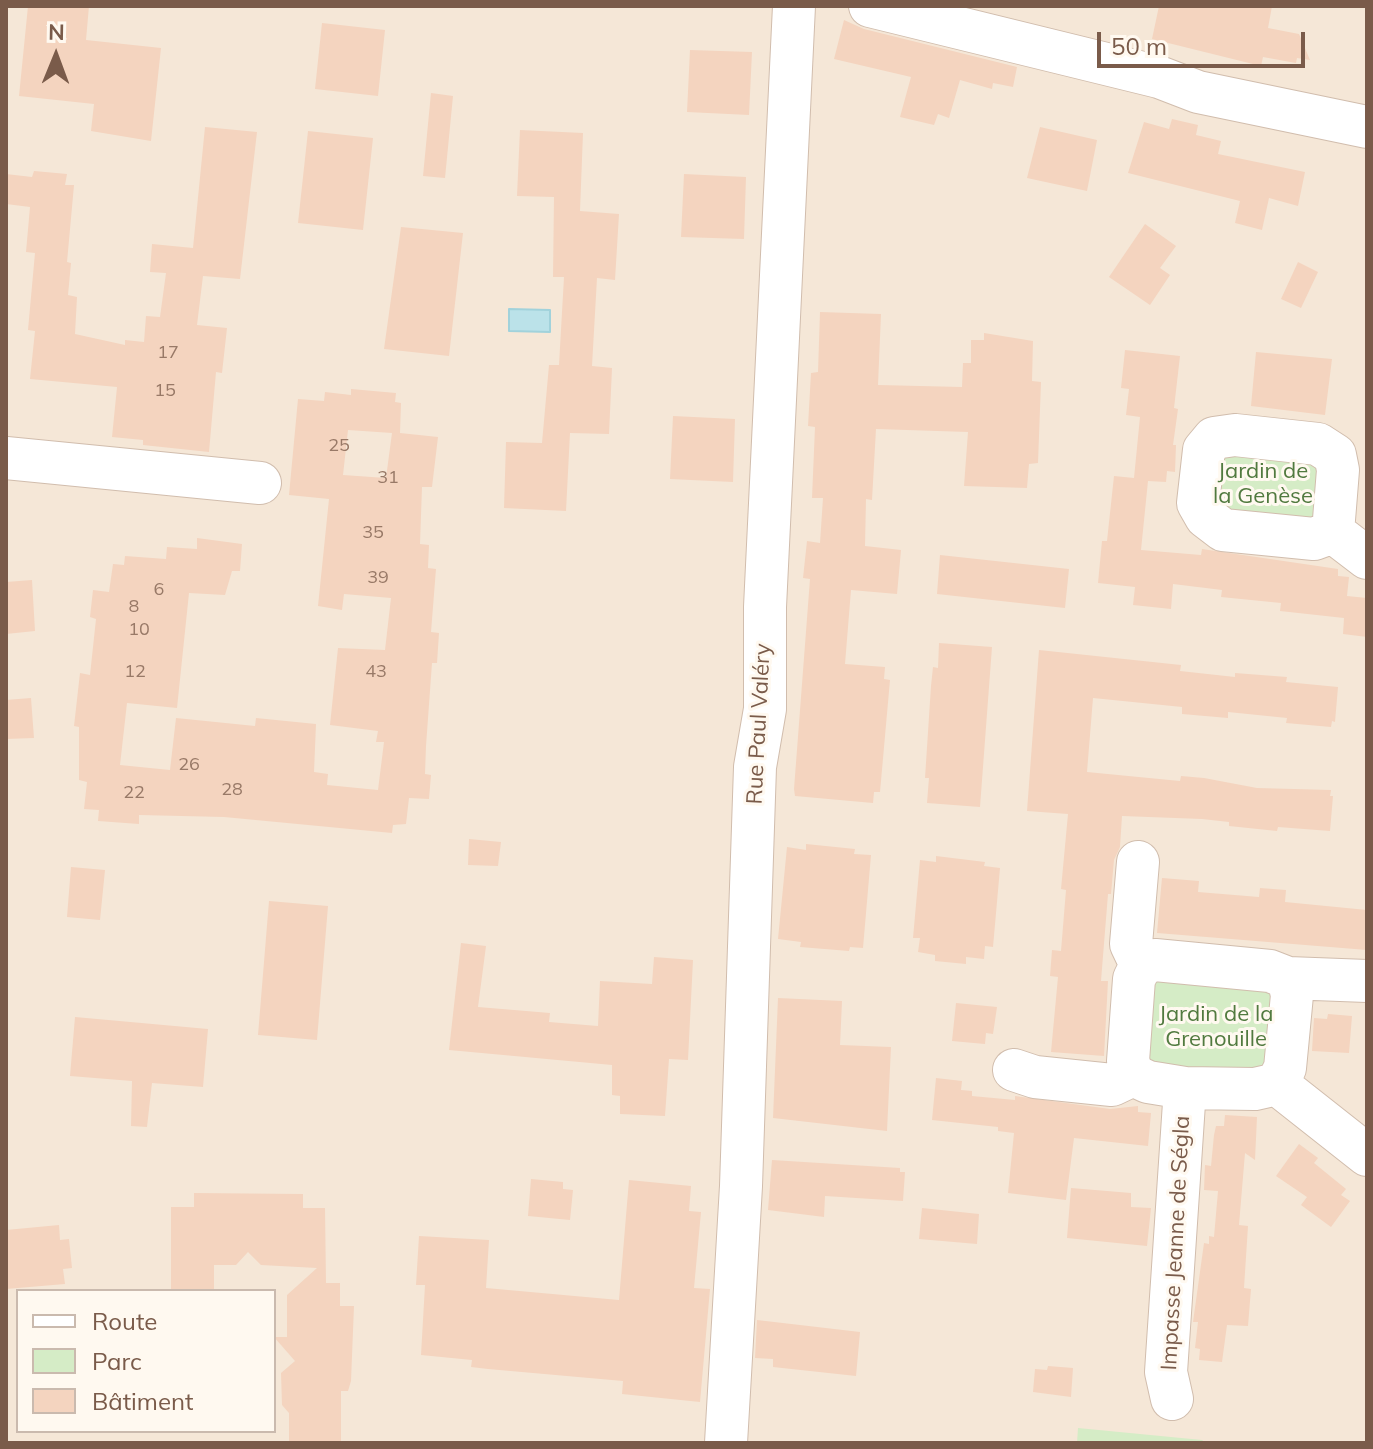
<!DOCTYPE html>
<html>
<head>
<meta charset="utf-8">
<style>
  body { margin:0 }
  #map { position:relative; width:1373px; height:1449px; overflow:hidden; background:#fdf5e9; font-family:Mulish,sans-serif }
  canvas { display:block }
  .frame { position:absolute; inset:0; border:8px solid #7a5b4a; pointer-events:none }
  .legend { position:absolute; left:16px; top:1289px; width:260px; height:144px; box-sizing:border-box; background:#fff9f0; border:2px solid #cabaae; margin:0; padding:10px 14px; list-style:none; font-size:24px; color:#7a5b4a }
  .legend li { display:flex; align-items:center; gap:16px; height:40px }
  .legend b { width:40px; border:2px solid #cabaae }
  .north { position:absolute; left:16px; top:16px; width:80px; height:80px; -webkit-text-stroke:6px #fff9f0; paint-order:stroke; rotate:1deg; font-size:22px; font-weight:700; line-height:32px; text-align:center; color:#7a5b4a }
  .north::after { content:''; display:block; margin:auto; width:28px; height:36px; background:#7a5b4a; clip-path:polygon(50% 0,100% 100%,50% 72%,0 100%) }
  .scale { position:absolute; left:1097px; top:32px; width:208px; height:36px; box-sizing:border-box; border:4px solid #7a5b4a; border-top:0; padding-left:10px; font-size:24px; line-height:28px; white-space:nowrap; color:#7a5b4a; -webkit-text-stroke:6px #fff9f0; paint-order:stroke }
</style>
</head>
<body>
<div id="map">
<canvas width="1373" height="1449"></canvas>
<div class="frame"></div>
<ul class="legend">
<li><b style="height:10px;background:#fff"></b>Route</li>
<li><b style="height:22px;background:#d5ecc6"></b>Parc</li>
<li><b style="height:22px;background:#f4d4bf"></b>Bâtiment</li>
</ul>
<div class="north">N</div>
<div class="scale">50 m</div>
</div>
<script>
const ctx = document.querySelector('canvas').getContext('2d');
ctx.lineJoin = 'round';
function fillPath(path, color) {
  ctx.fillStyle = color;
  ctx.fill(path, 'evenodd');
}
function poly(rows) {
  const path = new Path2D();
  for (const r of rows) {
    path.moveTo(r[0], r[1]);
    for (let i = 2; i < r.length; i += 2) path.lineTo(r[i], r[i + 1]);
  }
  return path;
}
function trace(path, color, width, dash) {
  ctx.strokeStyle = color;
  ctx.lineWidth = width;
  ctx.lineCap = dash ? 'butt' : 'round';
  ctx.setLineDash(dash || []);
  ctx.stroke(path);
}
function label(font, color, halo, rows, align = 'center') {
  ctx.font = font + ' Mulish,sans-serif';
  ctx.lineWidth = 6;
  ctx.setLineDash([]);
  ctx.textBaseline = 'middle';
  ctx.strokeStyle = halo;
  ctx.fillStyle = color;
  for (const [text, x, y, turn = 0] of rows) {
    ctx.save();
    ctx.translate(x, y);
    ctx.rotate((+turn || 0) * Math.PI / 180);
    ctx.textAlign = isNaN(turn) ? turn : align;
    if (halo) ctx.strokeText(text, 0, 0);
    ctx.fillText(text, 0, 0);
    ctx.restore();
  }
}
fillPath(poly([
  [6,6,1367,6,1367,1443,6,1443],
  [18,1291,274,1291,274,1431,18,1431]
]), '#f5e7d7');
fillPath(poly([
  [1218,451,1316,457,1325,507,1304,526,1217,509],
  [1252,976,1278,995,1268,1072,1145,1068,1145,980],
  [1078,1428,1202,1440,1206,1443,1077,1443]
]), '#d5ecc6');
const water = poly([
  [509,309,550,310,550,332,509,331,509,309]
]);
fillPath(water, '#bbe2e9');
trace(water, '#a1d2db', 2);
fillPath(poly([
  [28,6,89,6,86,40,161,48,151,141,91,131,94,104,19,96],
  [1159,6,1272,6,1268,28,1299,34,1310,60,1297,58,1296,63,1263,57,1261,66,1152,39],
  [844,20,864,29,1017,67,1013,87,993,83,992,89,960,80,949,118,938,114,934,125,900,117,911,77,834,59],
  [322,23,385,30,378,96,315,89],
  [690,50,752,52,749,115,687,112],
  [431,93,453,96,445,178,423,176],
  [1172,119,1198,125,1196,135,1221,141,1218,154,1305,172,1298,206,1269,198,1262,230,1235,223,1240,201,1128,173,1144,122,1169,129],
  [205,127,257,132,240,279,203,276,197,325,227,328,222,373,216,372,209,452,143,445,143,440,112,437,117,387,30,379,35,331,28,330,35,253,26,252,30,207,6,204,6,174,32,177,34,171,67,174,65,185,74,185,67,262,71,263,68,295,77,297,75,334,125,345,125,340,144,342,146,316,160,317,166,273,150,272,152,244,193,248],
  [1040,127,1097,140,1087,191,1027,178],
  [520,130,583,133,580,211,619,214,615,280,597,278,592,366,612,368,609,434,570,433,566,511,504,508,506,442,542,443,549,365,559,365,564,277,553,277,554,197,517,196],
  [308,131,373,138,363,230,298,223],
  [684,174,746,177,744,239,681,237],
  [1145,224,1176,246,1160,268,1170,275,1150,305,1109,277],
  [401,227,463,233,449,356,384,349],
  [1298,262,1318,272,1301,308,1281,299],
  [820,312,881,314,878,385,962,387,963,363,971,363,971,340,984,340,984,333,1033,341,1032,381,1041,382,1038,463,1029,464,1027,488,964,486,968,432,876,429,872,500,866,499,865,546,901,550,897,594,851,590,845,664,885,667,884,679,890,680,880,792,874,792,873,803,795,796,794,789,810,579,803,578,807,541,820,543,823,498,812,498,815,427,808,426,811,373,818,372],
  [1125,350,1180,356,1174,408,1178,409,1173,445,1176,445,1175,472,1167,471,1166,482,1148,481,1141,550,1201,555,1202,549,1338,569,1338,576,1349,577,1347,596,1367,598,1367,637,1343,634,1344,618,1280,611,1281,603,1221,597,1222,590,1173,584,1171,609,1133,605,1135,587,1098,583,1102,541,1107,541,1114,476,1134,478,1140,417,1126,415,1129,389,1121,388],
  [1256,352,1332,359,1325,415,1251,406],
  [351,389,396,393,395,402,401,403,400,433,438,437,432,487,422,487,420,544,429,545,428,568,436,569,431,632,439,633,437,663,432,663,426,746,425,774,431,775,429,799,409,798,406,824,393,825,392,833,224,817,139,815,139,824,98,821,99,810,84,809,87,782,79,780,79,727,74,726,80,673,90,675,96,619,90,617,93,590,109,592,113,564,124,565,125,556,166,559,167,547,197,549,197,538,242,544,240,571,232,571,225,595,189,593,177,708,127,703,120,765,170,770,176,718,255,726,256,718,316,724,314,772,328,774,327,785,378,790,384,742,376,742,378,731,330,725,338,648,385,650,391,598,344,594,342,610,318,606,329,499,289,495,298,399,324,401,325,392,351,395],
  [348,430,392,433,386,478,343,475],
  [673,416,735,419,733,482,670,479],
  [940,555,1069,569,1065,608,937,594],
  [32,580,35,631,6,634,6,582],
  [939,643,992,647,980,807,927,803,929,778,925,778,931,686,933,667,938,668],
  [1039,650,1181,665,1180,671,1235,677,1235,673,1287,677,1286,682,1338,687,1335,722,1332,721,1331,727,1286,723,1287,718,1228,712,1228,718,1182,714,1182,707,1093,698,1087,772,1180,781,1181,776,1204,778,1257,788,1331,790,1330,796,1333,796,1330,831,1278,827,1277,831,1229,826,1229,822,1202,819,1122,816,1120,847,1114,860,1111,894,1108,894,1101,981,1108,981,1104,1056,1051,1052,1058,977,1050,976,1052,950,1061,951,1066,890,1061,889,1068,814,1027,811],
  [31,698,34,738,6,739,6,700],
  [469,839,501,842,498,866,468,865],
  [806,844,855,849,854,854,871,855,863,948,850,947,849,951,800,947,801,942,778,939,787,847,806,850],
  [936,856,985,862,984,866,1000,868,993,947,985,946,984,959,966,957,966,964,935,961,935,955,918,952,920,938,913,938,920,860,936,862],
  [71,867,105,870,100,920,67,917],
  [1162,878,1199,881,1198,892,1259,897,1260,888,1286,890,1285,902,1367,910,1367,950,1157,933],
  [269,901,328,906,317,1040,258,1035],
  [461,943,486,946,478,1007,550,1013,549,1022,598,1026,600,981,652,984,654,957,693,960,688,1060,669,1059,665,1116,620,1114,620,1096,612,1095,612,1065,449,1050],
  [778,998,842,1001,840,1045,891,1047,887,1131,773,1118],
  [956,1003,997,1007,993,1034,986,1033,985,1044,952,1041],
  [1328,1014,1352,1016,1349,1053,1312,1051,1314,1018,1327,1019],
  [75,1017,208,1029,203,1087,152,1083,147,1127,131,1126,132,1081,70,1076],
  [936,1078,962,1081,961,1090,972,1091,972,1096,1015,1100,1015,1096,1110,1109,1138,1106,1138,1112,1151,1113,1148,1146,1074,1138,1066,1200,1008,1193,1014,1133,998,1131,998,1127,932,1120],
  [1225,1115,1257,1117,1255,1160,1245,1153,1239,1225,1248,1226,1244,1288,1251,1289,1248,1326,1227,1325,1222,1362,1199,1360,1200,1349,1195,1348,1198,1322,1193,1322,1204,1243,1209,1244,1209,1236,1214,1237,1218,1191,1204,1190,1205,1165,1211,1166,1214,1135,1216,1126,1224,1126],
  [1299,1144,1318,1158,1314,1163,1346,1189,1341,1195,1350,1201,1331,1227,1301,1205,1307,1197,1276,1176],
  [772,1160,900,1168,900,1172,905,1172,903,1201,825,1196,824,1217,768,1210],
  [531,1179,563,1182,563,1189,573,1190,570,1220,528,1216],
  [629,1180,691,1186,689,1211,701,1212,694,1288,710,1289,700,1402,622,1394,623,1381,488,1369,471,1367,472,1360,421,1355,425,1285,416,1285,419,1236,489,1240,486,1288,619,1300],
  [1071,1188,1131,1193,1131,1207,1151,1208,1147,1246,1067,1238],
  [194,1193,303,1194,303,1208,325,1208,326,1283,340,1283,340,1306,354,1306,351,1381,348,1391,341,1391,341,1443,289,1443,289,1413,282,1405,281,1373,295,1361,274,1337,287,1337,287,1295,317,1268,261,1265,248,1252,236,1265,214,1265,214,1291,171,1291,171,1207,194,1207],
  [922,1208,979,1214,977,1244,919,1239],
  [59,1225,60,1240,69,1239,72,1268,63,1269,65,1284,6,1289,6,1230],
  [757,1320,860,1332,856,1376,773,1367,773,1359,755,1358],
  [1048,1366,1073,1368,1071,1397,1033,1392,1035,1369,1047,1370]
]), '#f4d4bf');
const minor = poly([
  [870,6,1159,77,1198,92,1367,127],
  [1235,435,1318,444,1335,455,1338,470,1333,532,1314,539,1223,530,1206,517,1198,503,1204,450,1214,438,1235,435],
  [6,458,260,483],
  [1333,532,1367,558],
  [1138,862,1131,944,1141,965],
  [1155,960,1270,971,1288,978,1292,995,1285,1068,1277,1084,1255,1089,1185,1088,1148,1082,1133,1075,1128,1061,1134,979,1141,965,1155,960],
  [1288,978,1367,981],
  [1014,1070,1035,1077,1112,1085,1133,1075],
  [1277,1084,1367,1155],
  [1172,1399,1166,1372,1185,1088],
  [726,1443,741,1186,755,767,765,709,765,607,794,6]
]);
trace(minor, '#d1bdad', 44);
trace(minor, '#fff', 42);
label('18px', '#987967', null, [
  ["17",168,353],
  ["15",165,391],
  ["25",339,446],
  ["31",388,478],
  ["35",373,533],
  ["39",378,578],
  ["6",159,590],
  ["8",134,607],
  ["10",139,630],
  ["12",135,672],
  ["43",376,672],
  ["26",189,765],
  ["28",232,790],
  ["22",134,793]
]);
label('22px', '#517a3f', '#fff9f0', [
  ["Jardin de",1263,471],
  ["la Genèse",1263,496],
  ["Jardin de la",1216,1014],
  ["Grenouille",1216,1039]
]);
label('22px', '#7a5b4a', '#fff9f0', [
  ["Rue Paul Valéry",759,724,-87],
  ["Impasse Jeanne de Ségla",1176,1243,-87]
]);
</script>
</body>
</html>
